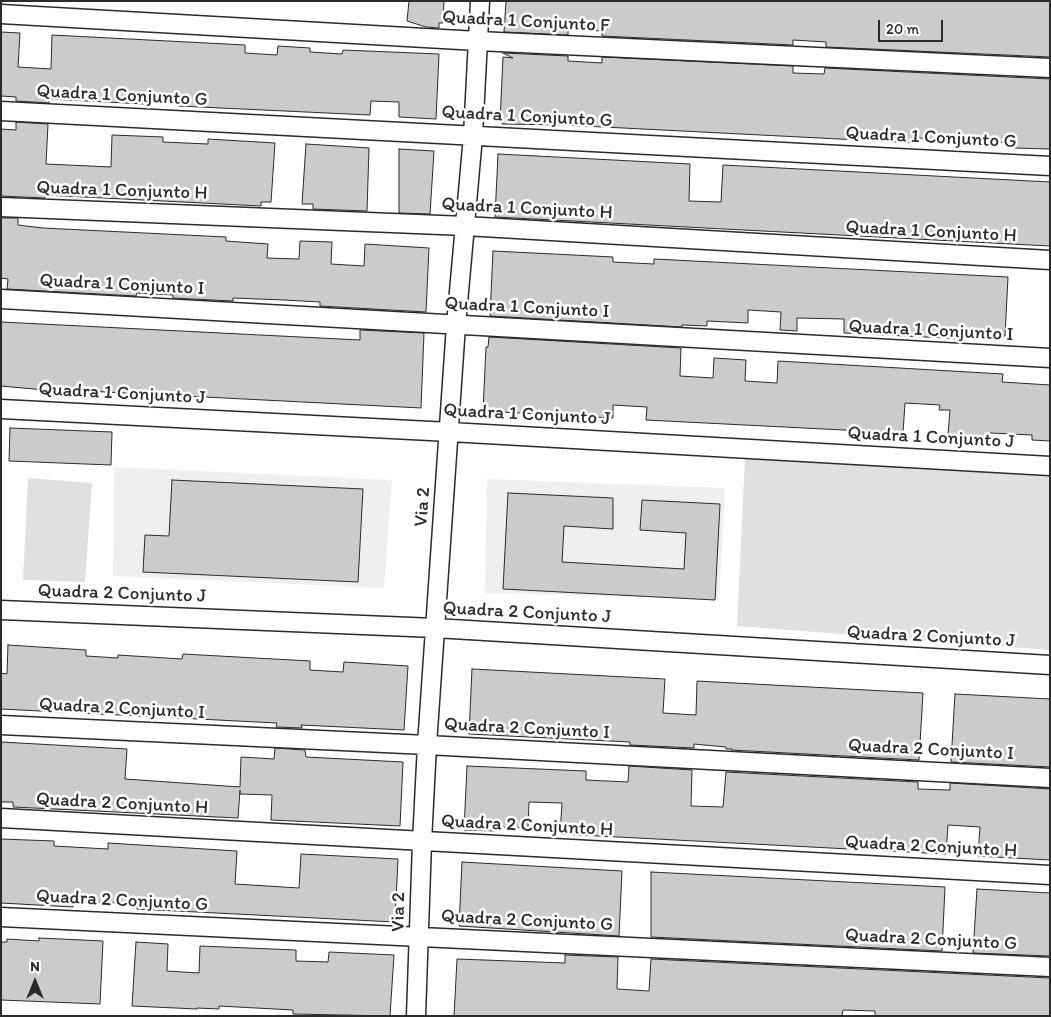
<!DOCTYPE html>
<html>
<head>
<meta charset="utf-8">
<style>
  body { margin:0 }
  #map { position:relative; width:1051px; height:1017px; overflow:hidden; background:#fff; font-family:Itim,sans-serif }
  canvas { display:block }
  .frame { position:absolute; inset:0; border:2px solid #2b2b2b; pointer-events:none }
  .north { position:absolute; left:10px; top:957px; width:50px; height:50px; -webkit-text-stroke:4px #fff; paint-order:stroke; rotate:0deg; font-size:14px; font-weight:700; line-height:20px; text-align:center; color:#2b2b2b }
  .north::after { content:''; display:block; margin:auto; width:18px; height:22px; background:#2b2b2b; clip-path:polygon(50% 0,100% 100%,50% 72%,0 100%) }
  .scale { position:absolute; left:878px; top:20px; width:65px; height:22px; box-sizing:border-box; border:2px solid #2b2b2b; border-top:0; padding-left:6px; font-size:15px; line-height:18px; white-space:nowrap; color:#2b2b2b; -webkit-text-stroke:4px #fff; paint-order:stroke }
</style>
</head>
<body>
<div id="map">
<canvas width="1051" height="1017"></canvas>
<div class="frame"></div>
<div class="north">N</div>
<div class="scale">20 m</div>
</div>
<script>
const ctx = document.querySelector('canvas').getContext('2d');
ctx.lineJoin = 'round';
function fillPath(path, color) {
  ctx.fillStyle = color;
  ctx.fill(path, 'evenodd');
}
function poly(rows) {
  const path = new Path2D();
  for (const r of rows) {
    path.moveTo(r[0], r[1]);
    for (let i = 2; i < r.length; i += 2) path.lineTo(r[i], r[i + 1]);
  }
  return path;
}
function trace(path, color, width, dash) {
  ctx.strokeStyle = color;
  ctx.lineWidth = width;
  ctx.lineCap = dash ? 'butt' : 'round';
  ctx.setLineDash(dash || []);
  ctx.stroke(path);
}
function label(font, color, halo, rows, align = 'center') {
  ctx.font = font + ' Itim,sans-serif';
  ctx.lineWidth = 5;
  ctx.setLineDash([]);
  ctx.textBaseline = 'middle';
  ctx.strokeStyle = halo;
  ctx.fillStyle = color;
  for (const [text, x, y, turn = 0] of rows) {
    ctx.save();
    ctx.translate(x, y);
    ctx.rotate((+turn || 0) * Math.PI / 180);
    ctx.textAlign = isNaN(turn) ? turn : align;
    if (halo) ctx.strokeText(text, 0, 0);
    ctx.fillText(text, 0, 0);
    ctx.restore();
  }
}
fillPath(poly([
  [114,467,392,480,384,588,113,576],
  [487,479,725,488,719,599,485,593]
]), '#efefef');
fillPath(poly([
  [745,458,1050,475,1050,650,737,626],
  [28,478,92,483,85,582,23,580]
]), '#e0e0e0');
const building = poly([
  [409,1,444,1,443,23,439,23,439,28,426,27,407,21,409,1],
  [506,1,1050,1,1050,57,826,47,826,42,793,40,793,45,602,36,602,31,568,29,568,35,504,32,506,1],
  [1,32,20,33,18,67,51,69,52,35,245,45,245,53,277,55,278,46,310,48,310,52,342,54,343,50,439,54,436,119,399,117,399,102,371,101,370,115,178,106,178,102,145,100,145,104,49,99,49,103,16,101,16,97,1,96,1,32],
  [503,53,568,56,568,61,602,63,602,57,793,66,793,73,824,74,825,68,1050,79,1050,149,1014,148,1015,143,977,141,976,146,954,145,954,140,918,138,918,143,564,125,502,124,502,122,500,122,503,57,513,58,503,53],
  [16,122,48,124,46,164,111,167,112,135,163,137,163,142,208,144,208,139,275,143,271,202,261,202,261,206,45,195,45,198,1,196,1,129,16,130,16,122],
  [306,144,369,148,367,211,313,209,313,204,302,204,306,144],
  [399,149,434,151,430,214,399,213,399,149],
  [498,154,690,164,689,201,721,202,723,165,1050,182,1050,246,495,217,498,154],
  [1,218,18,218,18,225,43,228,226,237,226,241,268,244,267,258,299,259,300,241,332,242,331,264,364,266,365,244,429,248,426,312,320,306,320,302,284,300,233,298,233,301,173,298,173,295,137,293,136,296,7,289,8,279,1,278,1,218],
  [493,251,613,257,613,262,654,264,654,259,1008,277,1005,336,967,335,967,339,844,333,844,319,797,318,797,331,780,330,781,312,748,310,748,323,707,321,707,326,682,325,682,327,490,316,493,251],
  [1,322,360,340,360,330,424,333,421,408,67,390,67,392,1,386,1,322],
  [489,337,681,348,680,376,713,378,714,358,746,360,745,381,777,383,778,361,1003,374,1002,382,1050,385,1050,441,1032,440,1032,435,990,433,990,437,948,435,950,410,939,410,940,405,905,403,903,433,646,420,647,407,613,405,613,418,483,411,486,347,488,347,489,337],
  [10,428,112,432,111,465,9,461,10,428],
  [172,480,363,489,358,582,143,572,145,535,169,536,172,480],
  [508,493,613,498,613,529,564,526,562,562,684,569,686,533,640,530,642,500,720,504,715,600,503,589,508,493],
  [8,645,86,650,86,656,118,658,118,655,182,659,183,654,310,661,310,670,343,672,344,662,408,666,404,730,301,725,302,728,276,727,277,723,1,709,1,673,7,674,8,645],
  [472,669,665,679,663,713,696,715,697,681,923,693,919,760,731,750,732,749,726,749,726,747,694,744,694,748,630,745,630,742,469,734,472,669],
  [955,694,1050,699,1050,767,951,762,955,694],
  [1,742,127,749,125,779,240,787,241,757,274,759,275,748,305,750,306,757,403,762,400,826,271,820,272,795,240,794,240,790,238,818,13,807,13,802,1,802,1,742],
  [467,766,586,771,586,780,628,782,629,766,692,770,691,806,723,807,726,772,918,782,918,789,950,790,950,783,1050,789,1050,860,978,856,980,827,948,825,946,854,560,834,562,803,529,802,528,828,496,827,496,831,464,830,467,766],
  [1,839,54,841,54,846,108,849,108,843,237,851,235,884,299,888,301,854,398,859,395,922,137,909,137,904,96,902,73,901,73,907,1,903,1,839],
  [462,862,622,871,619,936,459,926,462,862],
  [651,872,945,887,942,951,651,937,651,872],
  [977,889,1050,893,1050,956,973,953,977,889],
  [39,938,103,941,100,1004,1,1000,1,942,7,942,7,939,39,941,39,938],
  [136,942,168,944,167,971,199,973,200,946,296,950,296,961,328,962,329,952,394,955,390,1016,293,1014,293,1010,219,1006,219,1009,197,1008,197,1009,132,1006,136,942],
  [565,955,618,957,617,989,649,991,651,959,1050,978,1050,1016,875,1016,875,1011,843,1010,842,1016,454,1016,457,959,565,963,565,955]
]);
fillPath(building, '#cbcbcb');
trace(building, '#2b2b2b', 1);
const minor = poly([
  [1,14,478,41,1050,68],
  [1,111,1050,166],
  [1,207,465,226,1050,260],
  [1,299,1050,358],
  [1,409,450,432,1050,466],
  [1,610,435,628,1050,665],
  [1,725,427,745,1050,778],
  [1,818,1050,875],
  [1,917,1050,967],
  [416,1016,422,842,427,745,456,325,473,136,480,1]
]);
trace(minor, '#2b2b2b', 21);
trace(minor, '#fff', 18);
label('19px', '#2b2b2b', '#fff', [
  ["Quadra 1 Conjunto F",526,22,3],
  ["Quadra 1 Conjunto G",122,96,3],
  ["Quadra 1 Conjunto G",527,117,3],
  ["Quadra 1 Conjunto G",931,138,3],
  ["Quadra 1 Conjunto H",122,191,2],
  ["Quadra 1 Conjunto H",527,209,3],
  ["Quadra 1 Conjunto H",931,232,3],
  ["Quadra 1 Conjunto I",122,285,3],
  ["Quadra 1 Conjunto I",527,308,3],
  ["Quadra 1 Conjunto I",931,331,3],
  ["Quadra 1 Conjunto J",122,394,3],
  ["Quadra 1 Conjunto J",527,415,3],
  ["Quadra 1 Conjunto J",931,438,3],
  ["Via 2",423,507,-86],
  ["Quadra 2 Conjunto J",122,594,2],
  ["Quadra 2 Conjunto J",527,613,3],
  ["Quadra 2 Conjunto J",931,637,3],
  ["Quadra 2 Conjunto I",122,709,3],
  ["Quadra 2 Conjunto I",527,729,3],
  ["Quadra 2 Conjunto I",931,750,3],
  ["Quadra 2 Conjunto H",122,804,3],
  ["Quadra 2 Conjunto H",527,826,3],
  ["Quadra 2 Conjunto H",931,847,3],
  ["Quadra 2 Conjunto G",122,901,3],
  ["Via 2",399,912,-89],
  ["Quadra 2 Conjunto G",527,921,3],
  ["Quadra 2 Conjunto G",931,940,3]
]);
</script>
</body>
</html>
